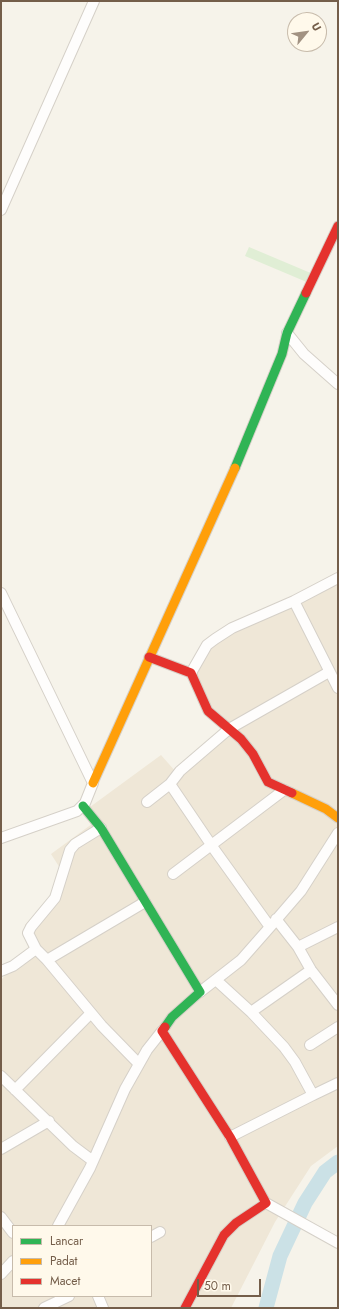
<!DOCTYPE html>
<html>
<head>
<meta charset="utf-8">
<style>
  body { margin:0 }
  #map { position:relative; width:339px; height:1309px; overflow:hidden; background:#f6f3ea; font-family:Jost,sans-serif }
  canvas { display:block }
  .frame { position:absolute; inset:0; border:2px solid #745e4a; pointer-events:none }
  .legend { position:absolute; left:12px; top:1225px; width:140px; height:72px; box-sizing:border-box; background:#fff9eb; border:1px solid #c7bbab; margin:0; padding:5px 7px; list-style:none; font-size:12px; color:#745e4a }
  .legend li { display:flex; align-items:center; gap:8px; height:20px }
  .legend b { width:20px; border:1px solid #c7bbab }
  .north { position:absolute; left:287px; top:12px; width:40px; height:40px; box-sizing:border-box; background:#fff9eb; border:1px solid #c7bbab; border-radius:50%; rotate:61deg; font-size:11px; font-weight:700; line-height:16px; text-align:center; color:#745e4a }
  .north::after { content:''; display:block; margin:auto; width:14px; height:18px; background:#a29282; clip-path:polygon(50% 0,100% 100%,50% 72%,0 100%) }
  .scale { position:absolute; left:197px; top:1279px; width:64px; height:18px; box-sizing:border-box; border:2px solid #745e4a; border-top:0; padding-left:5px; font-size:12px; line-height:14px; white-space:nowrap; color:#745e4a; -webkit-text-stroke:3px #fff9eb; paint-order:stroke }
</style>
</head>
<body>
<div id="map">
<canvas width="339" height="1309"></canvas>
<div class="frame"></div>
<ul class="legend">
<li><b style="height:5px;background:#30b455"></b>Lancar</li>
<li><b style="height:5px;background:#ff9f0a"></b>Padat</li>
<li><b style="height:5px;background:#e5322d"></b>Macet</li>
</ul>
<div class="north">U</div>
<div class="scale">50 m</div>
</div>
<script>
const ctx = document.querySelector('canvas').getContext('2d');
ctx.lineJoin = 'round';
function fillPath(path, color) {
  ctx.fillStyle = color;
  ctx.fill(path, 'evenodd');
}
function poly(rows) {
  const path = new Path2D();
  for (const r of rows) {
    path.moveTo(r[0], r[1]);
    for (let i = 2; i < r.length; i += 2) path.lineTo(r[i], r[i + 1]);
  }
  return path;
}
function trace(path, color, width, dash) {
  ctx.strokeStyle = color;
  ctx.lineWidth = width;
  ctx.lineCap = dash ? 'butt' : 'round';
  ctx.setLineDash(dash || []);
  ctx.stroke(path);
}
fillPath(poly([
  [338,580,338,1146,311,1166,275,1222,231,1308,1,1308,1,980,32,946,25,925,67,879,51,854,96,821,90,807,161,755,176,772,230,729,209,706,192,670,223,633],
  [13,1226,151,1226,151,1296,13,1296]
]), '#efe7d7');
fillPath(poly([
  [249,247,313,274,309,283,245,256]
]), '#e0eed5');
trace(poly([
  [266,1308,280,1256,305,1203,325,1172,338,1162]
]), '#cbe1e6', 15);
const street = poly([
  [1,210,94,1],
  [287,333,304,354,338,384],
  [1,593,93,783,85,803,77,811,1,838],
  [294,601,338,688],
  [191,673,207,645,215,639,232,628,294,601,338,578],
  [170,784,214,849,270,927],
  [147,802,170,784,180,771,229,729,329,672],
  [101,828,75,844,70,850,55,898,31,927,28,933,36,949,47,960,102,1026,139,1064],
  [173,874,284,790],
  [276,919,298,947,311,970,338,1005],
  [298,947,338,927],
  [47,960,145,902],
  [1,971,13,966,36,949],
  [216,980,251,1012,284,1047,295,1062,313,1095,230,1137],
  [200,992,241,960,270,927,301,891,338,833],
  [251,1012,311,970],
  [310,1045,338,1027],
  [1,1076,73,1146,93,1161],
  [15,1090,91,1013],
  [313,1095,338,1083],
  [1,1149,49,1121],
  [266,1203,338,1243],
  [1,1217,13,1233],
  [58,1226,90,1168,125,1089,147,1050,162,1031],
  [151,1237,160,1232],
  [1,1274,13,1261],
  [98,1296,103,1308],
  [44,1308,69,1296]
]);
const fast = poly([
  [235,468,282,354,287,333,306,293],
  [83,806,101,828,200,992,172,1017,165,1027]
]);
const slow = poly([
  [93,783,235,468],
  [292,793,326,809,338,818]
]);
const jam = poly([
  [306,293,338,226],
  [149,657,191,673,208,711,241,739,253,754,268,782,292,793],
  [165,1027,162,1031,230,1137,266,1203,236,1223,224,1235,185,1308]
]);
trace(street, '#d5d0c8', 12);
trace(fast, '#d6d0c8', 11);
trace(slow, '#d6d0c8', 11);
trace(jam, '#d6d0c8', 11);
trace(street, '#fefdfc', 10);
trace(fast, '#30b455', 9);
trace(slow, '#ff9f0a', 9);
trace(jam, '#e5322d', 9);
</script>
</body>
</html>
